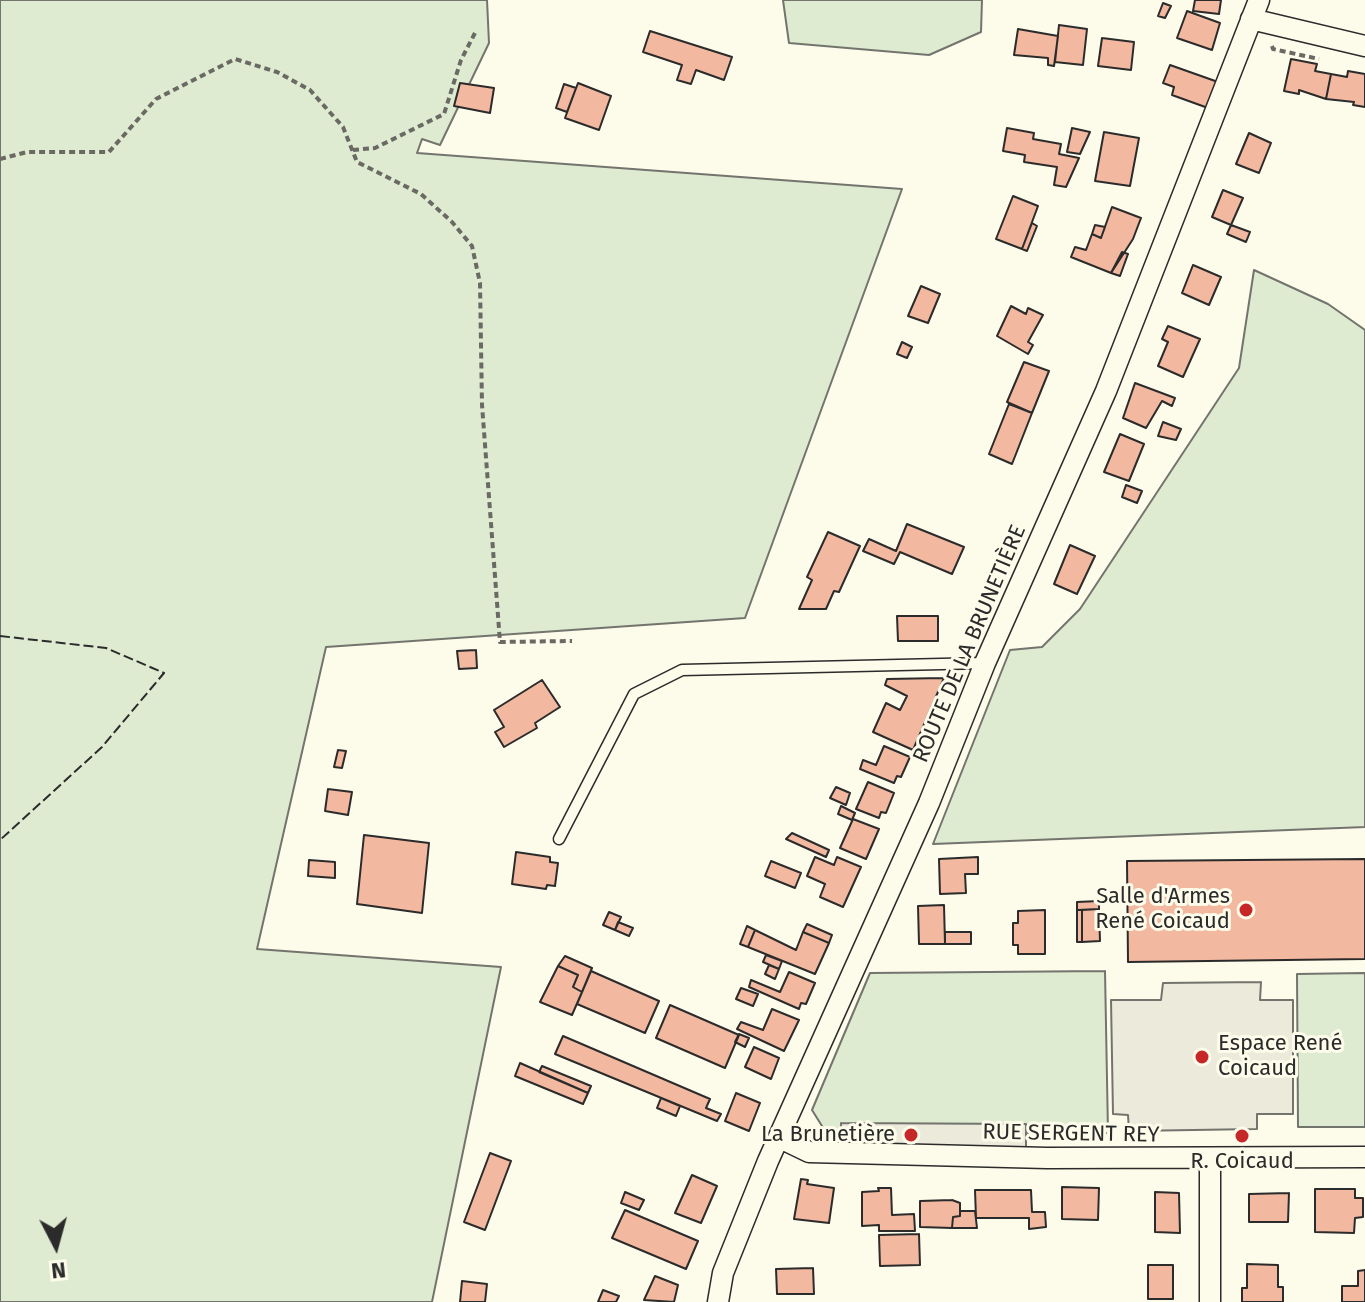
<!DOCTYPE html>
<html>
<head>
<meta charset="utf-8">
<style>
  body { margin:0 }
  #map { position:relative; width:1365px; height:1302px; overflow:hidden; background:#fdfbea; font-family:"Fira Sans",sans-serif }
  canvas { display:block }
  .north { position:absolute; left:16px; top:1206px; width:80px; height:80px; -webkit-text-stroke:6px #fdfbea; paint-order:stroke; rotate:174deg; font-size:22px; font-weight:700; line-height:32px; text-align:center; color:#2b2b2b }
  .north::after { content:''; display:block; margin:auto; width:28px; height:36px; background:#2b2b2b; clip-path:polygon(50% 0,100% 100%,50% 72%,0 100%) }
</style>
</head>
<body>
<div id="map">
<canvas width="1365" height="1302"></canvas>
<div class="north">N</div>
</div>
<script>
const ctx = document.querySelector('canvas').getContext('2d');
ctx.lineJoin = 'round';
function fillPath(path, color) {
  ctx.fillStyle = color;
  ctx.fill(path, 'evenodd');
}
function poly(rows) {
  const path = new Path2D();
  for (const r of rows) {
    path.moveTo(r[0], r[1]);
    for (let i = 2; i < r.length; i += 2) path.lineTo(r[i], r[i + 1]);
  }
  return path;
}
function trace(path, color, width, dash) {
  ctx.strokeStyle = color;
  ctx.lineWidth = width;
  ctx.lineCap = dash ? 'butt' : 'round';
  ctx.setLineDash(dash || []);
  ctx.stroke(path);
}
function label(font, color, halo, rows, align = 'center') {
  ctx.font = font + ' "Fira Sans",sans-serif';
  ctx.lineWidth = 6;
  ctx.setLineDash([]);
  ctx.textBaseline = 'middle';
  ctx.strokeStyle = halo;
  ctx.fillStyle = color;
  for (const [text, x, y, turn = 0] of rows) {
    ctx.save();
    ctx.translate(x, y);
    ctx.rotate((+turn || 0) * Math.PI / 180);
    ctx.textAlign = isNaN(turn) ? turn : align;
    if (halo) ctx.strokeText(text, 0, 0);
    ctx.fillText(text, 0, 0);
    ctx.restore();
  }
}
const green = poly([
  [0,0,487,0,489,43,440,145,422,139,417,153,902,189,745,618,326,647,257,949,501,967,432,1302,0,1302,0,0],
  [783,0,982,0,981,32,929,55,789,43,783,0],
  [1254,270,1328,304,1365,330,1365,827,933,844,1010,650,1042,647,1080,609,1239,368,1254,270],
  [1105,971,1108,1133,827,1134,812,1110,870,973,1105,971],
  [1365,973,1365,1127,1298,1127,1297,974,1365,973]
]);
fillPath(green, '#deebd1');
trace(green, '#74746e', 2);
const parking = poly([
  [1261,982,1260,1000,1293,1000,1293,1114,1257,1114,1257,1129,1129,1131,1128,1115,1113,1114,1111,1000,1161,1000,1163,983,1261,982],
  [841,1123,1026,1124,1026,1158,842,1153,841,1123]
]);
fillPath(parking, '#eceadb');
trace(parking, '#74746e', 2);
const building = poly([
  [1195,0,1221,0,1219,14,1193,11,1195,0],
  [1163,3,1171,6,1165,18,1158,16,1163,3],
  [1187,11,1220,23,1212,50,1177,38,1187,11],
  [1059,25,1087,29,1083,65,1055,62,1059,25],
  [1018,29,1058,36,1054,66,1048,65,1048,58,1014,55,1018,29],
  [650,31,732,57,724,80,696,70,691,84,677,80,682,65,643,52,650,31],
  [1102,38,1134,42,1131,70,1098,66,1102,38],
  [1291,59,1317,64,1315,71,1331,74,1326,99,1299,90,1299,94,1284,91,1291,59],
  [1170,65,1218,82,1208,108,1172,95,1174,87,1163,83,1170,65],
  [1348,71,1365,74,1365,107,1353,105,1354,102,1326,99,1331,74,1347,77,1348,71],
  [460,83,494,88,490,113,454,106,460,83],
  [578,83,611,96,599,130,565,118,578,83],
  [564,84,576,88,567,112,556,108,564,84],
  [1007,128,1034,133,1033,139,1061,144,1059,154,1079,158,1066,187,1054,185,1057,167,1024,162,1025,155,1003,151,1007,128],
  [1072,128,1090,132,1080,154,1067,152,1072,128],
  [1104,132,1139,138,1130,186,1095,181,1104,132],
  [1249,133,1271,143,1259,173,1236,164,1249,133],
  [1223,190,1243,198,1231,225,1212,217,1223,190],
  [1013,196,1038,206,1022,249,996,239,1013,196],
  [1112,207,1141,218,1133,239,1111,273,1071,257,1075,247,1086,250,1092,234,1101,238,1112,207],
  [1032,223,1037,226,1027,251,1022,249,1032,223],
  [1095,225,1105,227,1101,238,1092,234,1095,225],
  [1231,225,1250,232,1246,242,1227,234,1231,225],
  [1122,252,1128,254,1120,276,1111,273,1122,252],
  [1193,265,1221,277,1209,305,1182,293,1193,265],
  [921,286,940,294,928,323,908,316,921,286],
  [1011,306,1026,314,1028,308,1043,315,1028,342,1033,345,1028,354,997,336,1011,306],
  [1168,326,1200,339,1183,377,1158,366,1168,342,1162,339,1168,326],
  [902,342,912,347,907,358,897,354,902,342],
  [1024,362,1049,371,1032,413,1007,402,1024,362],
  [1135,383,1175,398,1172,406,1162,401,1146,428,1123,418,1135,383],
  [1009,404,1032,413,1012,464,989,454,1009,404],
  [1163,422,1181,429,1176,440,1158,436,1163,422],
  [1120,434,1144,444,1129,481,1104,472,1120,434],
  [1126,485,1142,491,1137,503,1122,497,1126,485],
  [907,524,964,547,952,574,900,552,894,564,863,551,869,539,896,551,907,524],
  [828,532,860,546,839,592,834,591,826,609,799,609,812,580,807,577,828,532],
  [1070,545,1095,556,1077,594,1054,584,1070,545],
  [897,616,938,616,938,641,898,641,897,616],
  [476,650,477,668,459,669,457,651,476,650],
  [944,678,913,750,873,732,886,703,900,710,907,696,885,685,887,679,944,678],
  [542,680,560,707,535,723,537,728,504,747,495,732,504,727,494,710,542,680],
  [884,746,910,757,901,777,897,776,894,783,860,769,863,760,876,765,884,746],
  [338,750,346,751,342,768,334,767,338,750],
  [868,782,894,793,886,813,881,812,879,818,856,809,868,782],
  [836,787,850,793,846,805,830,798,836,787],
  [328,789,352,792,348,815,325,811,328,789],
  [841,806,855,813,852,820,838,814,841,806],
  [853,819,879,829,866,859,840,848,853,819],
  [792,833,829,850,826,857,786,839,792,833],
  [364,835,429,843,422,913,357,904,364,835],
  [516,852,550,857,550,862,558,863,555,886,547,885,546,889,512,884,516,852],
  [815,857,834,865,837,857,861,867,843,907,820,897,825,884,807,876,815,857],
  [978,857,978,874,965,874,966,893,940,894,939,859,978,857],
  [1365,859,1365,959,1128,962,1127,861,1365,859],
  [309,860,335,862,335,878,308,876,309,860],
  [771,861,801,873,795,888,765,876,771,861],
  [1099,901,1099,909,1077,910,1077,902,1099,901],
  [944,905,945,944,919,944,918,906,944,905],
  [1099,909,1100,941,1082,942,1082,910,1099,909],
  [1045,910,1045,954,1018,954,1018,945,1013,945,1013,923,1018,923,1018,911,1045,910],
  [1077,910,1082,910,1082,942,1077,942,1077,910],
  [609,912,621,917,615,930,603,925,609,912],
  [618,922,633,928,629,936,615,930,618,922],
  [807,924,832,935,829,943,803,932,807,924],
  [747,926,755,930,748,947,740,944,747,926],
  [755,930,796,950,803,932,829,943,815,974,748,947,755,930],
  [945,932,971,932,971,944,945,944,945,932],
  [766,955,782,961,779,969,763,962,766,955],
  [565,956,592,968,582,992,573,987,578,975,558,966,565,956],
  [769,965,779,969,775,979,765,974,769,965],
  [558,966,578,975,573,987,582,992,572,1015,540,1002,558,966],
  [591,971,659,1001,645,1033,577,1004,591,971],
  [789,972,815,983,806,1004,801,1003,799,1009,749,987,751,980,780,992,789,972],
  [741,988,758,994,753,1006,736,999,741,988],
  [670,1005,739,1035,725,1068,656,1038,670,1005],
  [772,1009,799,1020,784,1051,737,1029,741,1022,763,1030,772,1009],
  [739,1034,749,1038,745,1047,735,1042,739,1034],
  [563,1036,710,1099,706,1108,721,1114,717,1121,555,1054,563,1036],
  [754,1047,779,1058,771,1079,745,1067,754,1047],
  [520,1063,588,1093,583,1104,515,1076,520,1063],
  [542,1066,591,1086,588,1093,539,1072,542,1066],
  [736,1093,760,1103,749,1131,725,1121,736,1093],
  [661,1098,680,1106,676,1116,657,1108,661,1098],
  [490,1153,511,1161,485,1230,464,1222,490,1153],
  [692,1175,717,1186,701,1223,675,1213,692,1175],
  [801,1179,808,1180,807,1184,834,1188,829,1223,794,1219,801,1179],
  [1062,1187,1099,1188,1098,1220,1062,1219,1062,1187],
  [878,1188,891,1188,892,1215,914,1214,915,1231,879,1231,879,1225,862,1226,862,1192,879,1191,878,1188],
  [1315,1189,1355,1189,1355,1198,1363,1198,1363,1217,1355,1218,1354,1233,1315,1232,1315,1189],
  [975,1190,1031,1190,1032,1212,1045,1212,1046,1227,1029,1229,1029,1218,976,1218,975,1190],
  [625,1192,644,1200,639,1210,621,1203,625,1192],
  [1155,1192,1179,1193,1180,1233,1155,1232,1155,1192],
  [1289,1193,1288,1222,1249,1222,1249,1194,1289,1193],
  [952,1200,960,1203,960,1216,953,1217,952,1228,920,1227,920,1201,952,1200],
  [625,1210,698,1241,686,1269,612,1238,625,1210],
  [960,1211,975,1211,977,1228,952,1228,953,1217,960,1216,960,1211],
  [919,1234,920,1265,880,1266,879,1235,919,1234],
  [1247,1264,1278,1265,1278,1287,1283,1287,1283,1302,1242,1302,1242,1288,1247,1288,1247,1264],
  [1148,1265,1173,1265,1173,1299,1148,1299,1148,1265],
  [813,1268,814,1294,777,1294,776,1269,813,1268],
  [1365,1270,1365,1302,1342,1302,1342,1286,1358,1286,1358,1271,1365,1270],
  [655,1276,678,1285,674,1302,644,1300,655,1276],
  [462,1281,487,1284,485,1302,460,1302,462,1281],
  [603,1290,619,1296,616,1302,598,1302,603,1290]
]);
fillPath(building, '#f2b8a0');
trace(building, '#2b2b2b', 2);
const lane = poly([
  [559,839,634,694,682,670,985,663]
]);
const street = poly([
  [1251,19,1365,46],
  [780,1138,809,1152,1047,1158,1365,1157],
  [718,1302,723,1273,768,1161,929,803,985,663,1106,391,1259,0],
  [1210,1302,1210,1159]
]);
trace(lane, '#2b2b2b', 13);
trace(street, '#2b2b2b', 23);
trace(poly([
  [1272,46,1273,49,1319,59],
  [353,150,375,148,444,114,461,60,476,31],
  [0,159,27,152,109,152,156,99,235,59,277,72,310,90,343,127,357,162,421,194,452,222,472,246,480,283,482,405,500,642,572,641]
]), '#6a6964', 4, [6, 4]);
trace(lane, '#fdfbea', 10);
trace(street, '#fdfbea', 20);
trace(poly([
  [0,636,106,648,164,673,102,747,0,840]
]), '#2b2b2b', 2, [10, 4]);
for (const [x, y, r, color] of [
  [1246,910,8,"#c62828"],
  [1202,1057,8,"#c62828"],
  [911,1135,8,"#c62828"],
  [1242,1136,8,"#c62828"]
]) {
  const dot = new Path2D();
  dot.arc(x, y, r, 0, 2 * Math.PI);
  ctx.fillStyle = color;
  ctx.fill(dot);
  trace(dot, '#fdfbea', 3);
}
label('22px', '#2b2b2b', '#fdfbea', [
  ["ROUTE DE LA BRUNETIÈRE",970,644,-67],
  ["RUE SERGENT REY",1071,1134,1]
]);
label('22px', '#2b2b2b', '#fdfbea', [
  ["Salle d'Armes",1230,897],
  ["René Coicaud",1230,922],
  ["Espace René",1218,1044,"left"],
  ["Coicaud",1218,1069,"left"],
  ["La Brunetière",895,1135],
  ["R. Coicaud",1242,1162,"center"]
], 'right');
</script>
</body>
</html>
